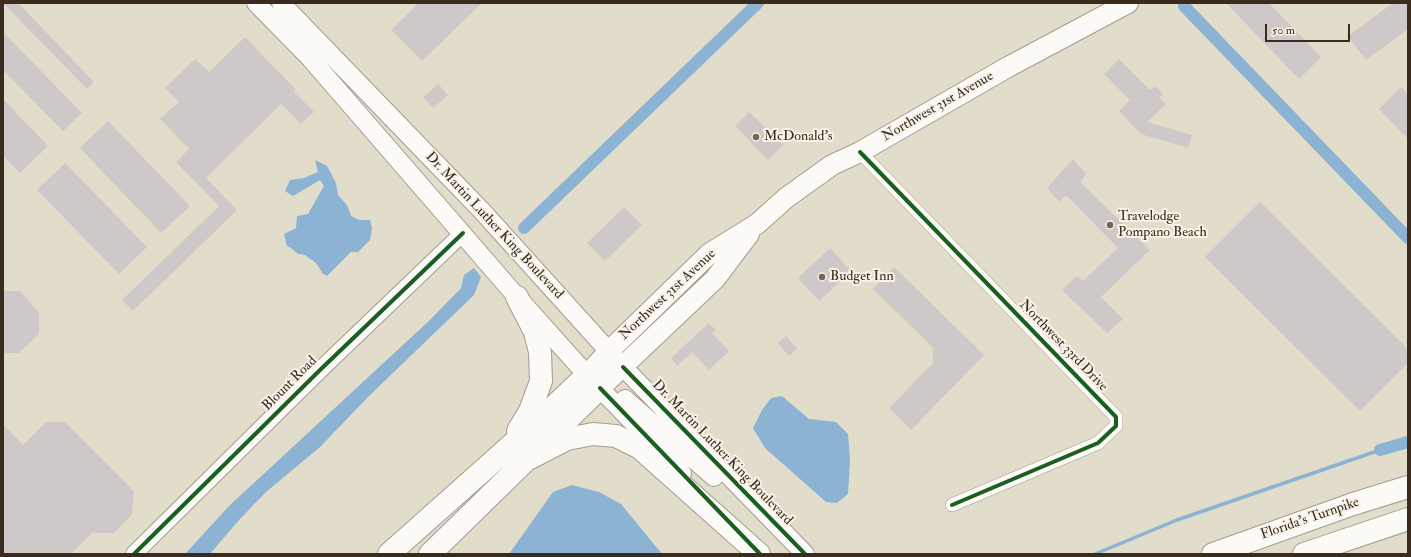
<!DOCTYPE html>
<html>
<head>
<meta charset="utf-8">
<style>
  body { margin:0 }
  #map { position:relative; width:1411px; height:557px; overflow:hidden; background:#e2dcca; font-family:"IM FELL Double Pica",serif }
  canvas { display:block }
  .frame { position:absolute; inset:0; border:4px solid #3b2a1e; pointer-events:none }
  .scale { position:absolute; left:1265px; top:24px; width:85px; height:18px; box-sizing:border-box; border:2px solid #3b2a1e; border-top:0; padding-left:5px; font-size:12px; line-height:14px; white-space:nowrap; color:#3b2a1e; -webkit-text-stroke:3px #f7f3e8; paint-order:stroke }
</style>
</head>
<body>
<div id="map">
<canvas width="1411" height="557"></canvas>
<div class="frame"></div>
<div class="scale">50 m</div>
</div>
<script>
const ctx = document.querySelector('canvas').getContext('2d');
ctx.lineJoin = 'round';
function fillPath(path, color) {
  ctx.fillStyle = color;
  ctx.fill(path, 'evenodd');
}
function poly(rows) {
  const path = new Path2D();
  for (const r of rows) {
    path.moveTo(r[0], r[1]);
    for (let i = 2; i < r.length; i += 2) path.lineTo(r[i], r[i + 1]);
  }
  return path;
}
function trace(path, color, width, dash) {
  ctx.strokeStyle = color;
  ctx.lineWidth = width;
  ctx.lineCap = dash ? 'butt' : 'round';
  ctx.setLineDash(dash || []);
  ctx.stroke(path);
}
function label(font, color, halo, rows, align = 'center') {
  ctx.font = font + ' "IM FELL Double Pica",serif';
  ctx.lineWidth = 4;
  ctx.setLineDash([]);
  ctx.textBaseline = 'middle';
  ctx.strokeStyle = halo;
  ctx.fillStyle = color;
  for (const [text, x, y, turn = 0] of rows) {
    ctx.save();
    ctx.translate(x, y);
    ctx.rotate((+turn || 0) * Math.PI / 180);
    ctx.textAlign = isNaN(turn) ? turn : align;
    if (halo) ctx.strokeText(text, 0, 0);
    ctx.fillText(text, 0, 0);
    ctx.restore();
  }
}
fillPath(poly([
  [315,160,327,166,336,183,338,195,347,205,351,216,359,220,370,220,372,229,370,240,358,252,351,252,327,276,323,274,316,263,305,255,298,254,291,248,287,246,284,234,296,228,297,216,308,214,324,186,320,180,293,196,285,191,290,180,304,178,318,172],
  [474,268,481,277,474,295,369,396,320,447,266,492,239,520,210,554,185,554,229,506,431,319,461,288,464,275],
  [782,396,809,419,836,422,848,434,850,461,848,494,837,503,826,502,765,448,753,428,762,410,771,398],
  [572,485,599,492,621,504,662,554,509,554,553,492]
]), '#8cb3d3');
trace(poly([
  [1095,554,1177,520,1380,450]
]), '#8cb3d3', 3.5);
trace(poly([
  [1184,6,1408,238],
  [524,228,758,3],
  [1380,450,1408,442]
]), '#8cb3d3', 12);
fillPath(poly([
  [3,3,18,3,94,82,87,89],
  [419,3,482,3,422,61,391,30],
  [1226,3,1269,3,1321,57,1299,79],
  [1393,3,1408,3,1408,29,1366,60,1348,36],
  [3,32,82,113,63,131,3,70],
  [245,37,296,90,294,92,314,112,301,124,281,104,206,178,237,210,133,311,122,300,219,206,176,162,189,149,160,119,179,102,165,88,195,59,209,72],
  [1119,59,1150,90,1155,86,1163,94,1159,98,1166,104,1147,122,1192,135,1188,148,1141,134,1119,111,1130,100,1104,74],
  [438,84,448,95,433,108,423,97],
  [1401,87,1408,95,1408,139,1379,109],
  [3,99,48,146,20,173,3,156],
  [749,112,783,145,768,160,735,126],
  [108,121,190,206,161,233,80,148],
  [1073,159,1086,174,1080,182,1150,250,1101,297,1123,319,1107,333,1062,290,1077,276,1083,281,1118,248,1066,195,1059,202,1047,188],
  [65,163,147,247,119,274,37,190],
  [1260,202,1408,349,1408,363,1360,411,1205,257],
  [624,207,642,225,605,261,587,243],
  [830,248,851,271,819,301,798,278],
  [894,267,984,355,911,430,889,408,933,363,933,348,873,289],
  [3,291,20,291,39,312,39,334,19,353,3,353],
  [709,323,716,330,712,333,729,351,709,370,692,352,677,366,671,358],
  [786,336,797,349,789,356,778,343],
  [46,422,65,422,134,491,132,515,114,533,92,533,71,554,3,554,3,424,23,445]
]), '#cec8c8');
const minor = poly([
  [860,152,1116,417,1116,426,1098,443,952,505]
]);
const tertiary = poly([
  [134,554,320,370,463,233]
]);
const secondary = poly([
  [256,3,310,58,517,297,587,375,682,473],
  [281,3,482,211,623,367,805,554],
  [625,399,714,477]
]);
const primary = poly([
  [587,375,609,351,710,253,757,224,786,198,832,165,860,152,1008,67,1128,3],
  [600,388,715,279,749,234]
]);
const motorway = poly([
  [517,297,535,332,540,352,541,381,530,411,518,431],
  [530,458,567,439,593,434,616,436,640,448,759,554],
  [389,554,543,417,587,375],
  [430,554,600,388],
  [1213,554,1353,504,1408,487],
  [1304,554,1408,519]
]);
trace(minor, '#a29d91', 14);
trace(tertiary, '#a29d91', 18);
trace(secondary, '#a29d91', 20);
trace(primary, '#a29d91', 22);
trace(motorway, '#a29d91', 24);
trace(minor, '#fbfaf7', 13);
trace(tertiary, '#fbfaf7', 16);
trace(secondary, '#fbfaf7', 18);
trace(primary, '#fbfaf7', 20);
trace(motorway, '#fbfaf7', 22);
trace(poly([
  [860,152,1116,417,1116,426,1098,443,952,505],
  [623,367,805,554],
  [600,388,760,554],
  [134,554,320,370,463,233]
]), '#1b5e20', 4);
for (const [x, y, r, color] of [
  [756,137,4,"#75685a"],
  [1110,225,4,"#75685a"],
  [822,277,4,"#75685a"]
]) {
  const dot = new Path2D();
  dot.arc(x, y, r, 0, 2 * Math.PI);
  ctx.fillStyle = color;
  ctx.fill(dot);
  trace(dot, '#f7f3e8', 1.5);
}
label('14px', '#3b2a1e', '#f7f3e8', [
  ["Northwest 31st Avenue",938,107,-30],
  ["Dr. Martin Luther King Boulevard",494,226,47],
  ["Northwest 31st Avenue",668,295,-43],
  ["Northwest 33rd Drive",1063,346,46],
  ["Blount Road",290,384,-45],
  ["Dr. Martin Luther King Boulevard",722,453,46],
  ["Florida's Turnpike",1310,519,-19]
]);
label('14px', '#3b2a1e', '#f7f3e8', [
  ["McDonald's",764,137],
  ["Travelodge",1118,217],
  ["Pompano Beach",1118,233],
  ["Budget Inn",830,277]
], 'left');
</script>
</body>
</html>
